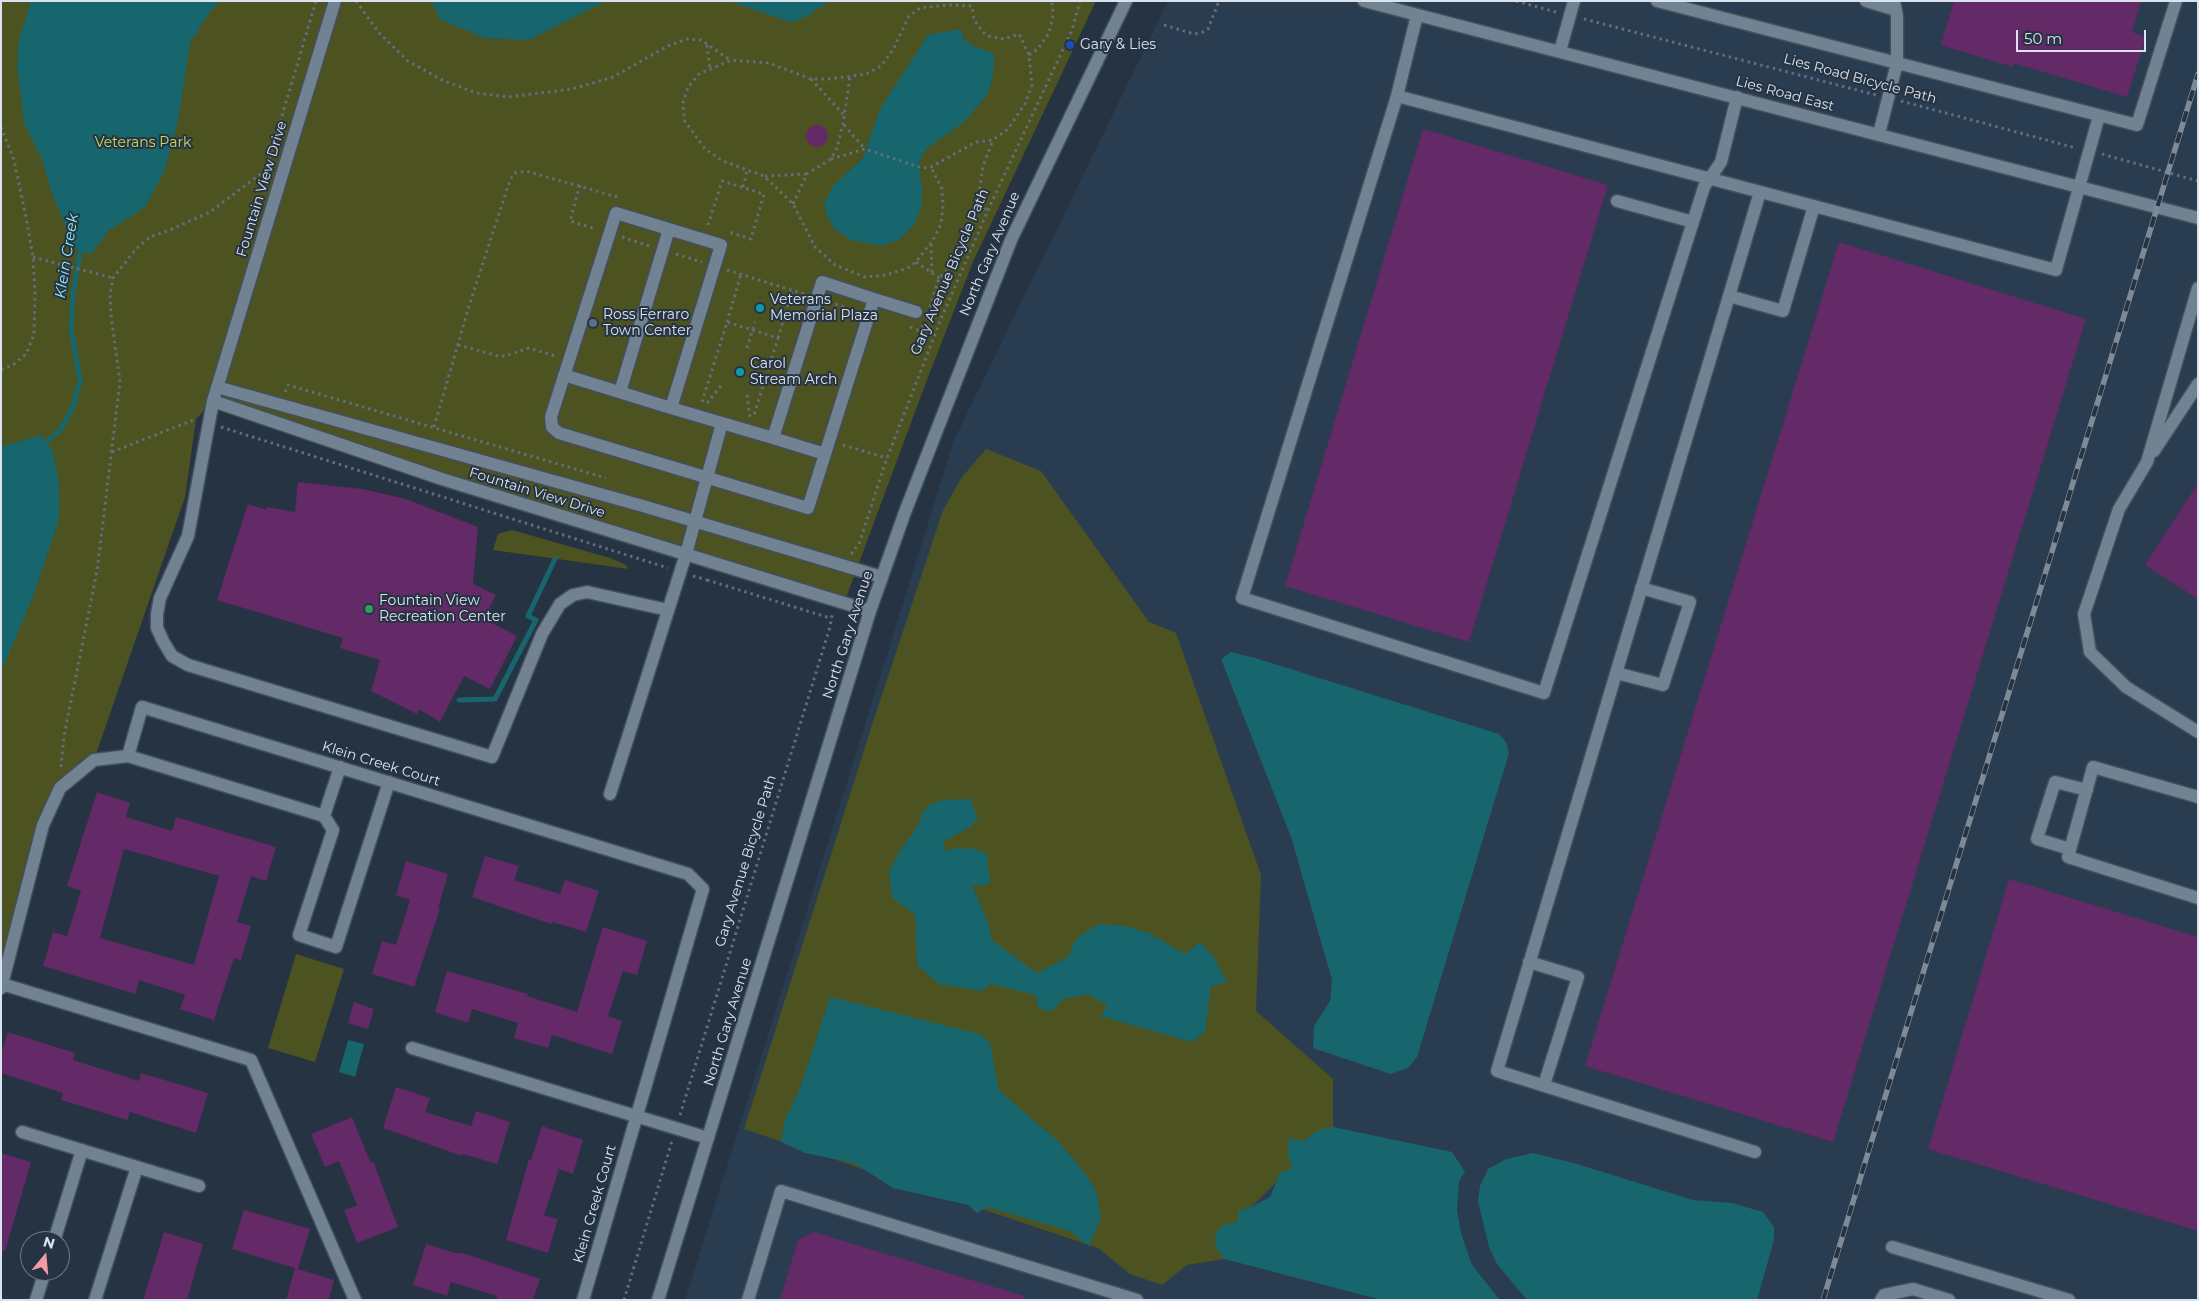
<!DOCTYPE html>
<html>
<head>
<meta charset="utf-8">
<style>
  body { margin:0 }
  #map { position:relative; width:2199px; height:1301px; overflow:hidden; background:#253342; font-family:Montserrat,sans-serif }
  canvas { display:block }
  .frame { position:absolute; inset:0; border:2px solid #dbe4ee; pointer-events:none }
  .north { position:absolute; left:20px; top:1231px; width:50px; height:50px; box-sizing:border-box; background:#253342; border:1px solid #6e7a87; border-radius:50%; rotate:17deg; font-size:14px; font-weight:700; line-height:20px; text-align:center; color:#dbe4ee }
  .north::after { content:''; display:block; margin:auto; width:18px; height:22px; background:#f49aa6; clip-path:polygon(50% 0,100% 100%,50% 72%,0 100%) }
  .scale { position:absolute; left:2016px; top:30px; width:130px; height:22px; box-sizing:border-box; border:2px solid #dbe4ee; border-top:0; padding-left:6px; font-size:15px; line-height:18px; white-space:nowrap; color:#dbe4ee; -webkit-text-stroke:4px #253342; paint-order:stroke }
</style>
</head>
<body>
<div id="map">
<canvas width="2199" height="1301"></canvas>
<div class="frame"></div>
<div class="north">N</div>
<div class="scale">50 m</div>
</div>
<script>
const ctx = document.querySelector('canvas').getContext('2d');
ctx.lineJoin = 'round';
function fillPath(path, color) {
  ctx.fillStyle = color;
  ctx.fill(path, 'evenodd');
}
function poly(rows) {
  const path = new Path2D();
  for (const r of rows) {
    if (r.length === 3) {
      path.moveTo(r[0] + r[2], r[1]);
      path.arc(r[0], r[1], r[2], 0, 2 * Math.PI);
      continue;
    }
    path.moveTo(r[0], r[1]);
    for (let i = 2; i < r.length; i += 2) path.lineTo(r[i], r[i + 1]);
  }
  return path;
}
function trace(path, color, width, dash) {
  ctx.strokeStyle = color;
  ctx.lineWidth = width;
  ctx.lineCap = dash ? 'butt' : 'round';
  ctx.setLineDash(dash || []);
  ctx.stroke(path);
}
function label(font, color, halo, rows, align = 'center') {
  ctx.font = font + ' Montserrat,sans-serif';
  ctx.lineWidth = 4;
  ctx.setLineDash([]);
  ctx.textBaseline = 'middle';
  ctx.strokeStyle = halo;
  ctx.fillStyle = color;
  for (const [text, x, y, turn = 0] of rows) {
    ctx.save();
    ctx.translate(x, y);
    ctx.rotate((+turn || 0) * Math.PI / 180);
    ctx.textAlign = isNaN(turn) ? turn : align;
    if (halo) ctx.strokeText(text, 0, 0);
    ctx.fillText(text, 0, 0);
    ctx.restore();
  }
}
fillPath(poly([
  [1168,1,2198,1,2198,1300,685,1300,954,440]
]), '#2a3c50');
fillPath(poly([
  [1,1,1096,1,973,262,925,385,846,598,213,401,196,419,185,497,94,760,60,788,1,988],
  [986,449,1041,471,1149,622,1176,633,1261,875,1256,1011,1333,1079,1333,1127,1251,1207,1224,1259,1187,1265,1162,1285,1130,1274,1098,1248,744,1129,873,722,943,510,962,477],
  [512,530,610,558,624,564,629,569,493,550,498,534],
  [296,954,344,969,315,1062,268,1048]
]), '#4c5320');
fillPath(poly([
  [31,1,220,1,211,10,190,43,178,121,164,172,145,207,108,231,92,253,80,252,73,245,52,193,41,157,24,123,17,68,19,40],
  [431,1,606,1,529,40,484,38,440,19],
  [729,1,830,1,804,18,790,22],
  [960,29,964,39,973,46,994,53,993,75,988,94,962,124,927,148,922,156,919,163,922,190,921,207,914,225,899,240,881,246,851,240,836,230,828,218,824,203,833,186,863,158,880,109,928,35],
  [41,435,53,452,59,484,59,520,32,599,1,672,1,447],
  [1231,652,1255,658,1499,734,1506,742,1509,753,1417,1057,1408,1068,1391,1074,1313,1048,1314,1026,1330,1001,1332,980,1291,837,1221,659],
  [970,799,978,818,970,827,943,842,945,851,956,848,976,849,987,854,990,884,972,886,988,922,992,940,1037,973,1068,957,1076,939,1098,924,1124,926,1149,933,1185,954,1200,942,1213,956,1227,982,1211,986,1205,1032,1191,1042,1101,1016,1107,1006,1088,994,1063,999,1052,1011,1039,1009,1035,995,991,984,981,991,939,984,917,965,915,914,892,898,889,872,900,851,920,822,922,813,929,805,942,800],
  [830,997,979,1034,990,1043,999,1091,1057,1140,1084,1172,1096,1191,1101,1217,1089,1246,1070,1231,987,1207,977,1213,968,1205,893,1188,854,1163,805,1153,781,1142,785,1120,801,1086],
  [348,1040,364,1044,355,1077,339,1072],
  [1333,1127,1452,1152,1465,1172,1459,1181,1457,1209,1461,1233,1472,1265,1500,1300,1382,1300,1224,1259,1215,1246,1216,1234,1223,1225,1238,1222,1238,1211,1251,1207,1270,1197,1280,1173,1292,1168,1288,1155,1289,1138,1304,1141,1318,1130],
  [1533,1153,1574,1163,1693,1200,1732,1203,1763,1212,1774,1227,1774,1240,1757,1300,1527,1300,1497,1264,1489,1247,1478,1201,1480,1186,1488,1169,1506,1159]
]), '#17656d');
trace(poly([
  [41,447,61,429,73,407,80,380,71,329,73,293,81,247],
  [459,700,495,699,536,620,528,616,555,559]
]), '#17656d', 5);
fillPath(poly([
  [1954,1,2141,1,2132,32,2146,37,2127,97,2014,63,2013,67,1941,45],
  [817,136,11],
  [1423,129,1608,185,1469,642,1285,586],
  [1839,242,2086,319,1833,1142,1585,1066],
  [298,482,363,489,406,499,478,527,473,584,496,595,484,619,517,636,490,689,464,676,440,722,419,709,417,714,371,691,380,660,340,648,343,638,217,600,248,504,267,510,267,507,295,512],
  [2198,483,2198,599,2145,565],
  [97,792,130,803,126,817,172,831,176,817,276,847,266,881,251,876,237,922,251,926,241,960,234,958,214,1020,180,1009,185,995,139,980,135,994,43,966,53,932,67,936,81,891,67,886],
  [124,849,219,876,194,965,100,938],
  [485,856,519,866,514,880,560,894,565,880,599,891,586,932,552,922,551,924,472,897],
  [406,861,448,874,438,908,440,909,414,987,372,974,382,941,396,945,410,900,396,895],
  [2009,879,2198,937,2198,1231,1928,1149],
  [603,927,647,941,637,975,623,971,608,1016,622,1021,612,1054,552,1035,548,1048,514,1038,518,1023,472,1009,468,1023,435,1012,447,971,528,994,527,996,577,1012],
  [354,1002,374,1009,368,1029,348,1023],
  [8,1032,75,1053,73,1060,139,1081,141,1073,208,1093,196,1133,130,1112,127,1120,61,1100,63,1093,1,1073,1,1054],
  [396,1087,430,1098,425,1112,471,1126,476,1111,510,1122,497,1164,463,1154,462,1156,383,1128],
  [352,1117,371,1164,373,1161,398,1227,357,1243,344,1210,357,1205,339,1161,325,1167,311,1134],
  [542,1126,583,1140,573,1174,559,1169,544,1215,558,1219,548,1253,506,1240,529,1159,531,1160],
  [1,1153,31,1162,5,1251,1,1251],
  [244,1210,310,1229,298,1269,232,1249],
  [164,1232,203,1244,187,1300,143,1300],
  [814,1232,1024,1296,1024,1300,780,1300,798,1240],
  [426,1244,459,1254,460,1252,540,1279,533,1300,496,1300,497,1296,451,1282,447,1296,413,1285],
  [295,1268,334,1280,329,1300,286,1300]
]), '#642967');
const minor = poly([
  [335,1,213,401,188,536,160,598,157,614,157,628,163,641,172,656,188,665,492,757,542,634,560,604,573,595,587,592,668,610],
  [1364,1,2198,218],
  [1657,1,2137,125,2176,1],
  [1866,1,1896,10],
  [1417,15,1397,96,1242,598,1544,693,1704,187,1721,162,1737,97],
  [1560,51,1574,1],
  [1397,96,2056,270,2099,116],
  [1879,134,1897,63,1897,16,1894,1],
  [1760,192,1729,296,1783,311,1814,206],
  [1617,201,1693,222],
  [2198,288,2147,462,2119,509,2084,614,2090,652,2126,687,2198,732],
  [1729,296,1497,1071,1755,1152],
  [874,299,808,508,559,433,552,427,551,417,616,213,721,245,671,408,773,438,822,282,874,299,916,312],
  [564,375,671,408],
  [217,387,643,506,882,577],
  [620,392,669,229],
  [213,401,442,479,870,611],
  [773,438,825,454],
  [2154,451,2198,384],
  [1616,673,1663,685,1690,602,1641,588],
  [128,756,142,707,688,874,703,889,583,1300],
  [610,794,686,554,722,423],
  [2198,797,2093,767,2068,857,2198,898],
  [324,816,333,830,299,935,336,947,389,782],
  [2070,849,2037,839,2055,782,2087,790],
  [1529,962,1578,977,1544,1085],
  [2,984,251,1060,355,1300],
  [1,988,43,825,60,788,94,760,128,756,324,816,340,767],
  [412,1048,708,1138],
  [22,1132,199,1186],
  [54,1241,82,1150],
  [1892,1247,2069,1300],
  [36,1300,45,1271],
  [95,1300,137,1167],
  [658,1300,870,611,905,512,1011,240,1126,1],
  [748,1300,781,1191,1137,1300],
  [1881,1300,1884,1295,1913,1289,1949,1300]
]);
trace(minor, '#434f5b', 15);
trace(poly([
  [356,1,380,34,408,61,442,80,476,93,508,97,572,89,613,77,668,46,687,39,701,40,730,60],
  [1516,1,1556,12],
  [1584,19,1876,95],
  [1164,25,1194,34,1203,32,1208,29,1219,1],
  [707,45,710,69],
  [1029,55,1038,49,1049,33,1053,15,1052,1],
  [811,79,843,114],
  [1901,101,2076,148],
  [844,125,865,149],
  [1,127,14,160,25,212,33,257,35,294,34,335,26,354,14,364,1,370],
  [2102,154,2198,181],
  [831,159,865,149,922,168,931,167,976,142,993,140,1008,129,1025,104,1032,85,1029,55,1019,34,1004,39,988,36,983,32,974,20,972,6,947,5,920,8,909,16,893,50,881,66,866,74,829,79,811,79,769,63,731,60,699,74,688,87,683,103,684,120,705,149,723,161,764,176,793,204,815,247,835,265,865,277,886,275,908,268,916,262,933,240,941,224,943,206,942,189,931,167],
  [765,176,807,174],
  [580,185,570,221,596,229],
  [743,187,747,171],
  [793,204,807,174,831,159,837,148,843,124,850,76],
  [975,217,979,211,989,208],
  [708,225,722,181,764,194,751,239,729,232],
  [622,237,649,246],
  [931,244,932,273],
  [676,254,702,262],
  [33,257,113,278],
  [916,262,939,278],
  [727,270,804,294],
  [829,302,845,307],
  [930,307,939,278,950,268,969,230,978,201,983,166,993,140],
  [727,322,741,274],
  [910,327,918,330,924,325],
  [778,338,792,291],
  [458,345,498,356,505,356,529,348,555,356],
  [747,348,755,322],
  [285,392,288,385,606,478],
  [747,395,750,417],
  [702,402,727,322,778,338,753,418],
  [707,403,721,386],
  [221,427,668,568],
  [434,427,469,306,510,180,515,173,526,171,621,198],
  [843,445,887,458],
  [112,452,196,419],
  [851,554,859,544,887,458,941,319,989,208,1072,30,1080,1],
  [693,576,707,580],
  [707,580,830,618],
  [61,767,64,736,97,571,120,382,111,315,110,295,113,278,136,249,150,237,170,230,210,212,263,172,269,160,316,1],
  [680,1115,830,627,832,615],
  [624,1300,672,1141]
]), '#626e7b', 3, [2.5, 4]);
trace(minor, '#718293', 12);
const rail = poly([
  [1823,1300,2198,74]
]);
trace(rail, '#7f8a97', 5.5);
trace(rail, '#253342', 4, [11]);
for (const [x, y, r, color] of [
  [1070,45,5,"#1a4fb4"],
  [760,308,5,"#0f9aa8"],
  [593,323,5,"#5c6f8a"],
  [740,372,5,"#0f9aa8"],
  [369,609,5,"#2e9e5b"]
]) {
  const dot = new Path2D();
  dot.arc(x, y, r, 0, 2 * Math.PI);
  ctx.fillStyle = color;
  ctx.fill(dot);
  trace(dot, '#253342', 2);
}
label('14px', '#dbe4ee', '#253342', [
  ["Gary & Lies",1080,45],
  ["Veterans",770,300],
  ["Memorial Plaza",770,316],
  ["Ross Ferraro",603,315],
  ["Town Center",603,331],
  ["Carol",750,364],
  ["Stream Arch",750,380],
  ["Fountain View",379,601],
  ["Recreation Center",379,617]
], 'left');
label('14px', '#dbe4ee', '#253342', [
  ["Lies Road Bicycle Path",1860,79,15],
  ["Lies Road East",1785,94,15],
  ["Fountain View Drive",262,189,-73],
  ["North Gary Avenue",990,254,-67],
  ["Gary Avenue Bicycle Path",950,272,-67],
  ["Fountain View Drive",537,493,17],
  ["North Gary Avenue",848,635,-72],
  ["Klein Creek Court",381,764,17],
  ["Gary Avenue Bicycle Path",746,861,-73],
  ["North Gary Avenue",728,1022,-73],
  ["Klein Creek Court",595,1204,-74]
]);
label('14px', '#c9da5d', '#253342', [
  ["Veterans Park",143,143]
]);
label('italic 15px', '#90eef8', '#253342', [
  ["Klein Creek",67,256,-81]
]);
</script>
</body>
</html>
